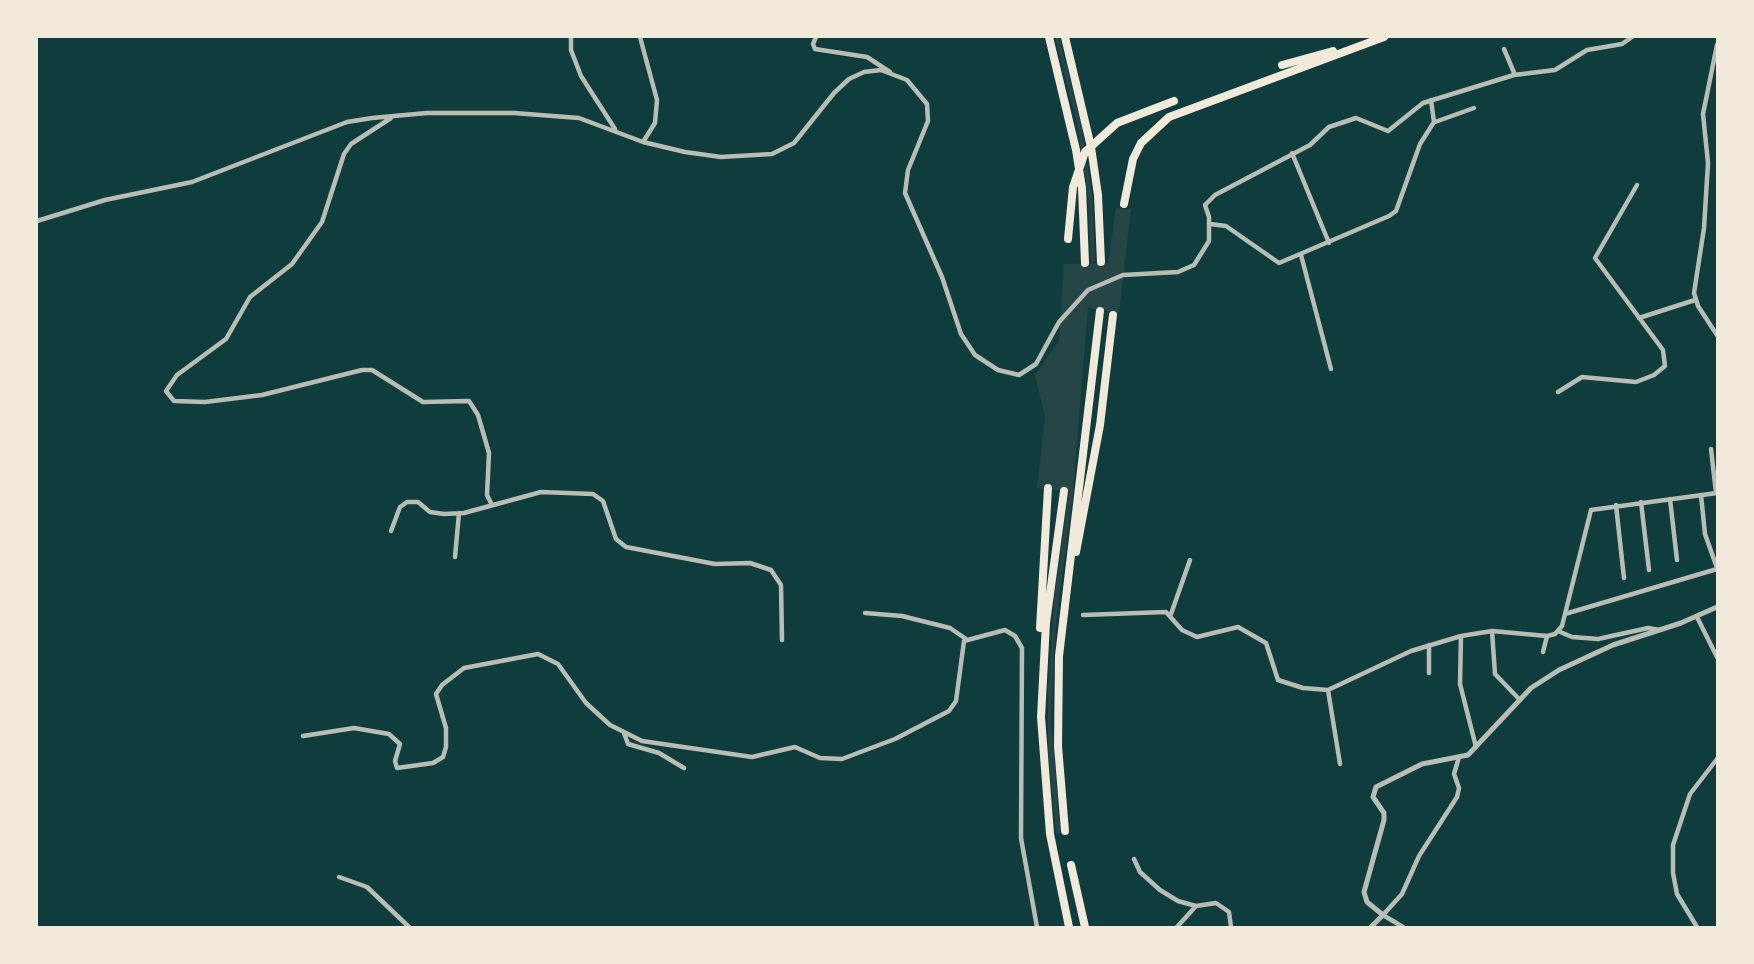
<!DOCTYPE html>
<html>
<head>
<meta charset="utf-8">
<style>
  body { margin:0 }
  #map { position:relative; width:1754px; height:964px; overflow:hidden; background:#0f3d3e; font-family:"Fira Sans",sans-serif }
  canvas { display:block }
  .frame { position:absolute; inset:0; border:38px solid #f1e9da; pointer-events:none }
</style>
</head>
<body>
<div id="map">
<canvas width="1754" height="964"></canvas>
<div class="frame"></div>
</div>
<script>
const ctx = document.querySelector('canvas').getContext('2d');
ctx.lineJoin = 'round';
function fillPath(path, color) {
  ctx.fillStyle = color;
  ctx.fill(path, 'evenodd');
}
function poly(rows) {
  const path = new Path2D();
  for (const r of rows) {
    path.moveTo(r[0], r[1]);
    for (let i = 2; i < r.length; i += 2) path.lineTo(r[i], r[i + 1]);
  }
  return path;
}
function trace(path, color, width, dash) {
  ctx.strokeStyle = color;
  ctx.lineWidth = width;
  ctx.lineCap = dash ? 'butt' : 'round';
  ctx.setLineDash(dash || []);
  ctx.stroke(path);
}
fillPath(poly([
  [1055,37,1059,37,1081,124,1092,195,1095,262,1091,262,1088,195,1077,125],
  [1116,208,1131,210,1119,313,1088,308,1073,492,1056,624,1051,716,1060,833,1056,834,1048,746,1048,687,1055,591,1069,492,1037,488,1045,416,1035,375,1059,341,1064,264,1108,263]
]), '#244646');
trace(poly([
  [571,37,571,50,581,76,615,129],
  [640,37,657,100,655,123,643,142],
  [816,37,813,44,815,49,867,57,890,72],
  [1717,45,1703,114,1708,163,1704,228,1694,293,1698,306,1717,335],
  [1504,49,1515,75],
  [391,118,351,144,344,154,322,222,292,264,250,297,226,339,177,375,166,391,174,401,205,402,262,395,362,370,372,370,423,402,469,401,478,415,489,453,487,495,491,503],
  [1435,122,1474,108],
  [1292,153,1329,243],
  [37,221,105,200,192,182,347,122,372,118,427,113,514,113,579,118,643,142,685,152,721,157,772,154,794,143,834,93,849,79,864,72,881,70,907,80,927,104,928,121,908,170,905,193,942,277,961,334,975,355,998,370,1019,375,1036,364,1059,322,1088,290,1123,275,1178,272,1194,265,1209,241,1209,217,1205,205,1215,195,1310,145,1329,127,1356,118,1388,131,1423,103,1514,75,1555,70,1587,50,1622,44,1632,37],
  [1210,224,1226,226,1279,263,1389,216,1396,211,1420,144,1434,122,1431,100],
  [1301,255,1331,369],
  [1639,318,1695,300],
  [1558,392,1582,377,1636,382,1654,375,1665,366,1663,350,1595,258,1637,185],
  [1711,449,1716,493],
  [1701,495,1705,534,1717,568],
  [1670,499,1677,560],
  [1641,502,1649,570],
  [1616,505,1624,578],
  [391,531,400,507,407,502,418,502,430,512,444,514,464,513,541,492,593,494,603,501,616,539,626,547,715,564,750,563,771,570,781,585,782,640],
  [455,557,459,513],
  [865,613,902,616,950,628,966,639],
  [1171,614,1190,560],
  [1565,614,1717,569],
  [1083,615,1166,612,1182,630,1197,637,1238,627,1266,643,1278,680,1303,688,1328,690,1411,651,1461,636,1492,631,1547,636,1555,634,1562,626,1591,510,1717,493],
  [1697,617,1717,657],
  [1492,631,1495,674,1520,700],
  [1558,631,1572,637,1598,639,1648,628,1659,630],
  [1461,636,1460,684,1476,747],
  [1543,652,1547,636],
  [1429,673,1429,645],
  [1328,690,1340,764],
  [624,733,628,744,659,753,684,768],
  [303,736,354,728,389,734,400,744,395,761,397,768,433,763,443,757,446,747,446,728,436,694,442,685,464,668,538,654,558,664,586,703,610,725,642,741,752,757,795,747,820,758,842,759,895,739,949,711,956,701,964,641,1005,630,1015,636,1022,648,1021,838,1037,927],
  [1134,859,1140,872,1160,890,1178,901,1196,906],
  [339,877,367,887,409,927],
  [1177,927,1196,906,1216,903,1229,912,1231,927],
  [1403,927,1383,915,1402,894,1419,856,1457,797,1459,788,1454,774,1459,757],
  [1697,927,1677,894,1673,873,1673,845,1690,794,1717,759]
]), '#b8beb3', 4.5);
trace(poly([
  [1371,927,1383,915,1367,902,1364,892,1384,820,1384,813,1373,797,1376,787,1422,764,1468,755,1531,688,1559,670,1613,645,1681,623,1717,607]
]), '#b8beb3', 5);
trace(poly([
  [1049,37,1076,150,1082,188,1085,263],
  [1065,37,1091,147,1098,195,1101,262],
  [1282,65,1333,51],
  [1124,204,1133,159,1141,143,1169,117,1384,37],
  [1068,239,1073,187,1085,152,1117,123,1174,101],
  [1064,491,1046,623,1041,717,1050,834,1069,927],
  [1076,552,1100,425,1113,315],
  [1040,628,1048,488],
  [1065,831,1058,746,1059,656,1100,311],
  [1071,865,1085,927]
]), '#f1e9da', 8);
</script>
</body>
</html>
